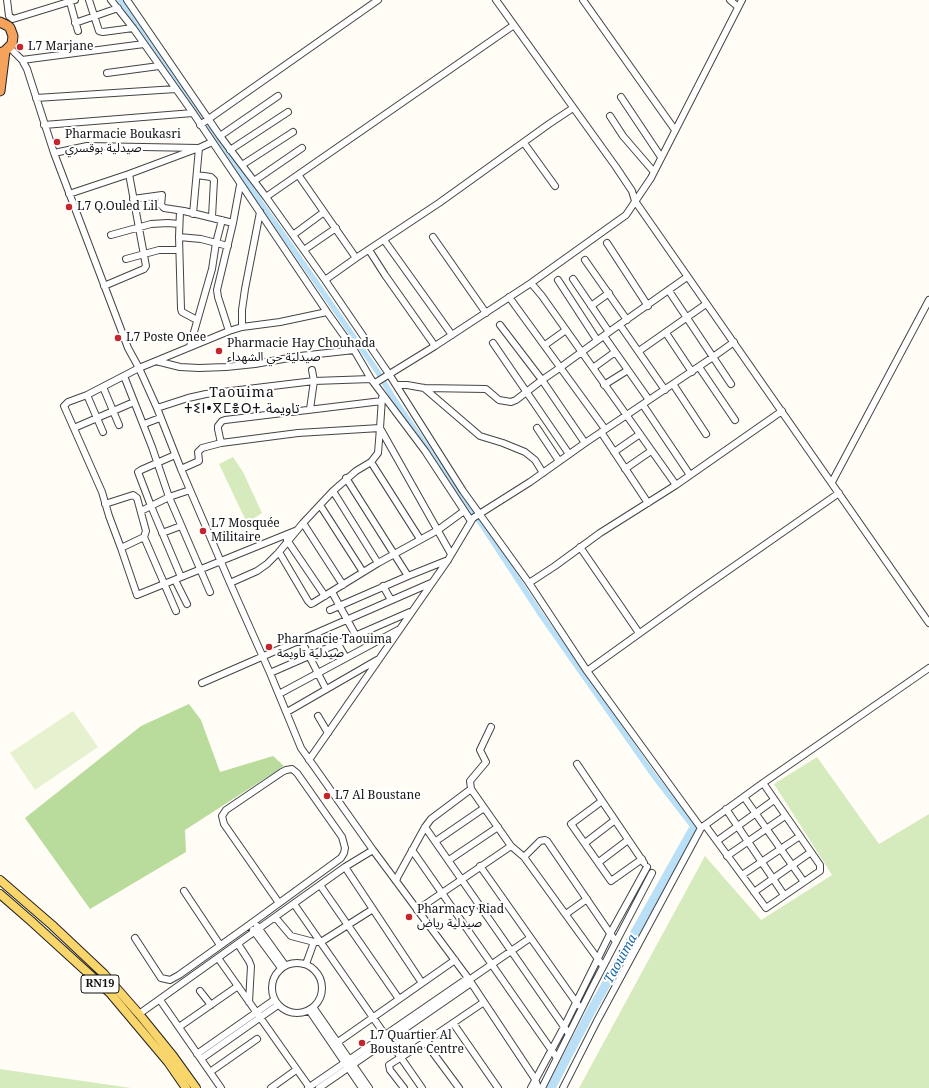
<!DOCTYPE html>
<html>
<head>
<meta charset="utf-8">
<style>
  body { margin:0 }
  canvas { display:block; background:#fffdf5 }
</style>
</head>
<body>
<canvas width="929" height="1088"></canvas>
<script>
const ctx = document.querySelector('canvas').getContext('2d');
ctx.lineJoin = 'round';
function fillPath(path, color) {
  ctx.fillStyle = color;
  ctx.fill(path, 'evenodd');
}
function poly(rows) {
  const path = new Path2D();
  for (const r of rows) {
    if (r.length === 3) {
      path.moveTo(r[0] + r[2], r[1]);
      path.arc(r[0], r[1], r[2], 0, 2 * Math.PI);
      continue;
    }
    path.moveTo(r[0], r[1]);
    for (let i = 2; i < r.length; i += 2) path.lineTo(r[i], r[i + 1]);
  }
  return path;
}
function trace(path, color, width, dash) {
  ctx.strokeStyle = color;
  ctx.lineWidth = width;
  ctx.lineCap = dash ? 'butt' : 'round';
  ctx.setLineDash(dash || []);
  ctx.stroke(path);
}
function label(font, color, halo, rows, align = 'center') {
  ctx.font = font + ' "Noto Serif","Noto Sans Arabic","Noto Sans Tifinagh",serif';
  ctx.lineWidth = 4;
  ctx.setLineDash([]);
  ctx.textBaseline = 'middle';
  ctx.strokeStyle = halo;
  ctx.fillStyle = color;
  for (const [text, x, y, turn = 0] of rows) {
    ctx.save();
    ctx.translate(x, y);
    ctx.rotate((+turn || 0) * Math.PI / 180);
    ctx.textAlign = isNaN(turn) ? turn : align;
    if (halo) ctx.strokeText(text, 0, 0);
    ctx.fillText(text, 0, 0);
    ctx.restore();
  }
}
fillPath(poly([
  [233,457,243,472,262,513,247,523,219,464],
  [817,757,879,844,929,814,929,1088,579,1088,705,856,761,920,832,875,774,784],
  [0,1069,131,1088,0,1088]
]), '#d5ebbd');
fillPath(poly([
  [189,704,201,720,220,772,273,756,284,766,185,830,186,852,90,909,25,818,141,726]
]), '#b9dc9c');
fillPath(poly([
  [73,711,98,747,35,790,10,753]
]), '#e6f2cf');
trace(poly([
  [120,0,316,282,379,374,392,396,439,465,482,525,541,615,654,776,695,829,692,831]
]), '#b9e0f7', 5.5);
trace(poly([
  [551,1088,591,1011,692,831]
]), '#b9e0f7', 9);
const minor = poly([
  [7,0,9,16,13,19,75,0],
  [89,0,99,31,103,32,133,28],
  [111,0,133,28,193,113,327,312,354,350,371,379,425,451,471,521],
  [127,0,220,136,266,197,325,280,389,374,463,491,529,583,587,671,701,828],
  [496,0,616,167,632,191,635,201,929,623],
  [583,0,675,130],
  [730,0,738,7],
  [70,2,78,31],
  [75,23,118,8],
  [9,47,22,60,27,69,54,153,128,348,139,368,157,408,181,469,230,583,270,673,301,748,373,850,468,978,535,1079,538,1088],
  [22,60,144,44],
  [107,73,159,66],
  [621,97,661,157],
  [36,98,176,89],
  [610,116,623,136,654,172],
  [44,125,193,113],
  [200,125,378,0],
  [220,136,278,96],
  [524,143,555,186],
  [230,150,288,112],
  [54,153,87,146,199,148],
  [242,165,293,132],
  [197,175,211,177,214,180,212,217],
  [299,176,356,258],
  [254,181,302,148],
  [69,194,129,174,196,149],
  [266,197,514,25],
  [133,199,162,195,161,205,164,208,184,211,233,223],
  [180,211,179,237,181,309,182,312,197,320],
  [193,214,199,148,212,142],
  [111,235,151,224,168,223,179,224],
  [293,235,324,212],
  [179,237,201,239,228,246],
  [433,237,486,313],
  [384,240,452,335],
  [607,243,648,306],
  [304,250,336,228],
  [369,250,385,275,435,346],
  [126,259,159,250,179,250],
  [585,260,627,320],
  [573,279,609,332],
  [325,280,356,258,439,203,549,124,573,108],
  [558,280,597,340],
  [531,283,542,296,676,485],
  [104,286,144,269,146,266,129,174],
  [669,291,731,384],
  [509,297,605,429],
  [591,306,609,293],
  [620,325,665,390],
  [242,327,242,310,245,289,260,212],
  [229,331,218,297,217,290,233,223,240,185],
  [666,333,692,372],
  [604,336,649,400],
  [493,343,569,454],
  [545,345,566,330],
  [190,346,212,269,216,243,222,220],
  [639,351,706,304],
  [156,361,180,367,199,368,226,367,255,364,300,356,354,350],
  [699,367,735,420],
  [593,368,615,352],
  [124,376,152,447,169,497,210,592],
  [375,383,435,346,531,283,626,215,651,178,742,0],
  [673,384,706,434],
  [396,385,407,385,424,388,486,389,499,400,511,402,516,400,542,380,500,325],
  [604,385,628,370],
  [103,387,119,425],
  [424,388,480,436,503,443,525,452,535,460,543,473],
  [87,395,103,432],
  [382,398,380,428,451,554],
  [643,405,690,475],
  [157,408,188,398,206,394,314,381,371,379],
  [310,409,314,381,312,370],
  [144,424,160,418],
  [74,428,134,402],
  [537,428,559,461],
  [601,432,648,503],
  [221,443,218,429,218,426,222,421,225,420,382,401],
  [585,443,542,380,561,367,609,332,687,277],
  [614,452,640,434],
  [175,455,141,470,138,472,151,506,181,577],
  [371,462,420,539],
  [181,469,199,461,198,452,202,448,221,443,298,433,380,428,378,453,371,462,356,471,333,491,303,523,279,552,267,564,257,571,230,583],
  [625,469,651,451],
  [346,478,408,576],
  [832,482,929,300],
  [333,491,378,563],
  [105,504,133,495,137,498,146,531,144,537,121,548],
  [320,505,363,572],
  [141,511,169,497,190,490],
  [303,523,343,585],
  [295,531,137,595,121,548,109,516,102,492,64,406,68,402,87,395,139,368,229,331,242,327,280,322,327,312],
  [162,533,181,526],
  [144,537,176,611],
  [287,540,325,596],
  [580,547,639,633],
  [279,552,308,601,311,604,313,603,378,563,438,530,464,511],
  [175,580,187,604],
  [529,583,555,566,600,533,676,485,782,411],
  [383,586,391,600],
  [332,592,356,636],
  [330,610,408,576,448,560],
  [301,640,326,689],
  [338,644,346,658],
  [587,671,697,592,839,493],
  [270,673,410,612],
  [202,683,431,583],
  [279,694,398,630],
  [287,712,377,660],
  [318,716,328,733],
  [491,727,480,750,486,762,470,781,471,789,511,846,524,857,603,966],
  [309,760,448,560,473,518,530,482,585,443,713,357,734,342],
  [577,764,644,863],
  [744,797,804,882],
  [602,801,571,824,611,881,642,859],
  [726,809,784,895],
  [705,825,766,908,820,871,820,865,763,783],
  [425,827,569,1034],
  [436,841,484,808],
  [717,841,774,800],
  [585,843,615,820],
  [412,850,557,1058],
  [727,856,785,816],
  [524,857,540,841,545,840,547,841,616,942],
  [449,860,498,827],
  [599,862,628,840],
  [480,866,578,1005],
  [345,867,422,983],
  [742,875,800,836],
  [396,881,398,876,425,827,431,819,471,789],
  [320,885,399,999],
  [184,891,220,945],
  [754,892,811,852],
  [294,904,422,1088],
  [417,910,511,846],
  [566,914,587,899],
  [275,917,291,936,314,942,321,942,373,909],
  [257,926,285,965],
  [253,930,281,968],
  [135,938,161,978,170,980,179,975,249,925,341,858,344,853,345,848,342,837,297,773,292,769,286,770,282,772,226,810,222,816,224,824,279,903],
  [238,944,249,961,251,966,249,1002],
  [218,958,310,1088],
  [297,988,25],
  [306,964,314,942],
  [469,980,530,938],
  [200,991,211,1005],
  [160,1000,221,1088],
  [313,1007,369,1088],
  [309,1010,362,1088],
  [139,1014,345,867,373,850],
  [453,1023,498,1088],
  [179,1027,238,986],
  [338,1042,455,960],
  [425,1042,459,1088],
  [197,1054,274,1000],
  [201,1059,278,1005],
  [210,1072,257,1039],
  [271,1088,296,1070],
  [308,1088,468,978],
  [319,1088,471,983],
  [404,1088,390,1070,389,1065,425,1042,484,1002],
  [531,1088,564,1027,610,934,647,867],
  [542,1088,593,986,652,873],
  [563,1088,597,1021,701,828,763,783,929,668]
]);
const major = poly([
  [0,880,52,925,104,974,139,1014,173,1056,196,1088],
  [0,894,31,921,110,993,168,1062,186,1088]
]);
const highway = poly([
  [0,22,8,26,10,28,13,36,12,44,5,51,0,53],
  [0,91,5,51]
]);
trace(minor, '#444', 8);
trace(major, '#222', 10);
trace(highway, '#222', 11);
trace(minor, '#fff', 6);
trace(major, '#f9d66b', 8);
trace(highway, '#f5a25d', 9);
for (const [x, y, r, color] of [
  [20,47,4,"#c4262e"],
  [57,142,4,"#c4262e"],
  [69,207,4,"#c4262e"],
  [118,338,4,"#c4262e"],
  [219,351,4,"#c4262e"],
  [203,531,4,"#c4262e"],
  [269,647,4,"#c4262e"],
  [327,796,4,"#c4262e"],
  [409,917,4,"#c4262e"],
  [362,1043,4,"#c4262e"]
]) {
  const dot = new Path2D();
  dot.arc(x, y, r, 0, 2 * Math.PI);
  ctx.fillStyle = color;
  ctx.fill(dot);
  trace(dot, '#fff', 1.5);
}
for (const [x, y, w] of [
  [100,984,38]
]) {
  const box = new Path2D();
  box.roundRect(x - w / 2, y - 9, w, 18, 3);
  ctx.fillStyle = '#fff';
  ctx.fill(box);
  trace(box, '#111', 1);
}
label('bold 11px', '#111', null, [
  ["RN19",100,984]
]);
label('12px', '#111', '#fff', [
  ["L7 Marjane",28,47],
  ["Pharmacie Boukasri",65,135],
  ["صيدلية بوقسري",65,149],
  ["L7 Q.Ouled Lil",77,207],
  ["L7 Poste Onee",126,338],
  ["Pharmacie Hay Chouhada",227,344],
  ["صيدلية حي الشهداء",227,358],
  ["L7 Mosquée",211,524],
  ["Militaire",211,538],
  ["Pharmacie Taouima",277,640],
  ["صيدلية تاويمة",277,654],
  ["L7 Al Boustane",335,796],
  ["Pharmacy Riad",417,910],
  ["صيدلية رياض",417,924],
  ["L7 Quartier Al",370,1036],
  ["Boustane Centre",370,1050]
], 'left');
label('italic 13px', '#1768a6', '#fff', [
  ["Taouima",621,959,-61]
]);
ctx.letterSpacing = '1px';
label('14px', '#111', '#fff', [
  ["Taouima",242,393],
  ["ⵜⵉⵏ•ⴳⵎⴻⵔⵜ تاويمة",242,409]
]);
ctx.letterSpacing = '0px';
</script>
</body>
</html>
